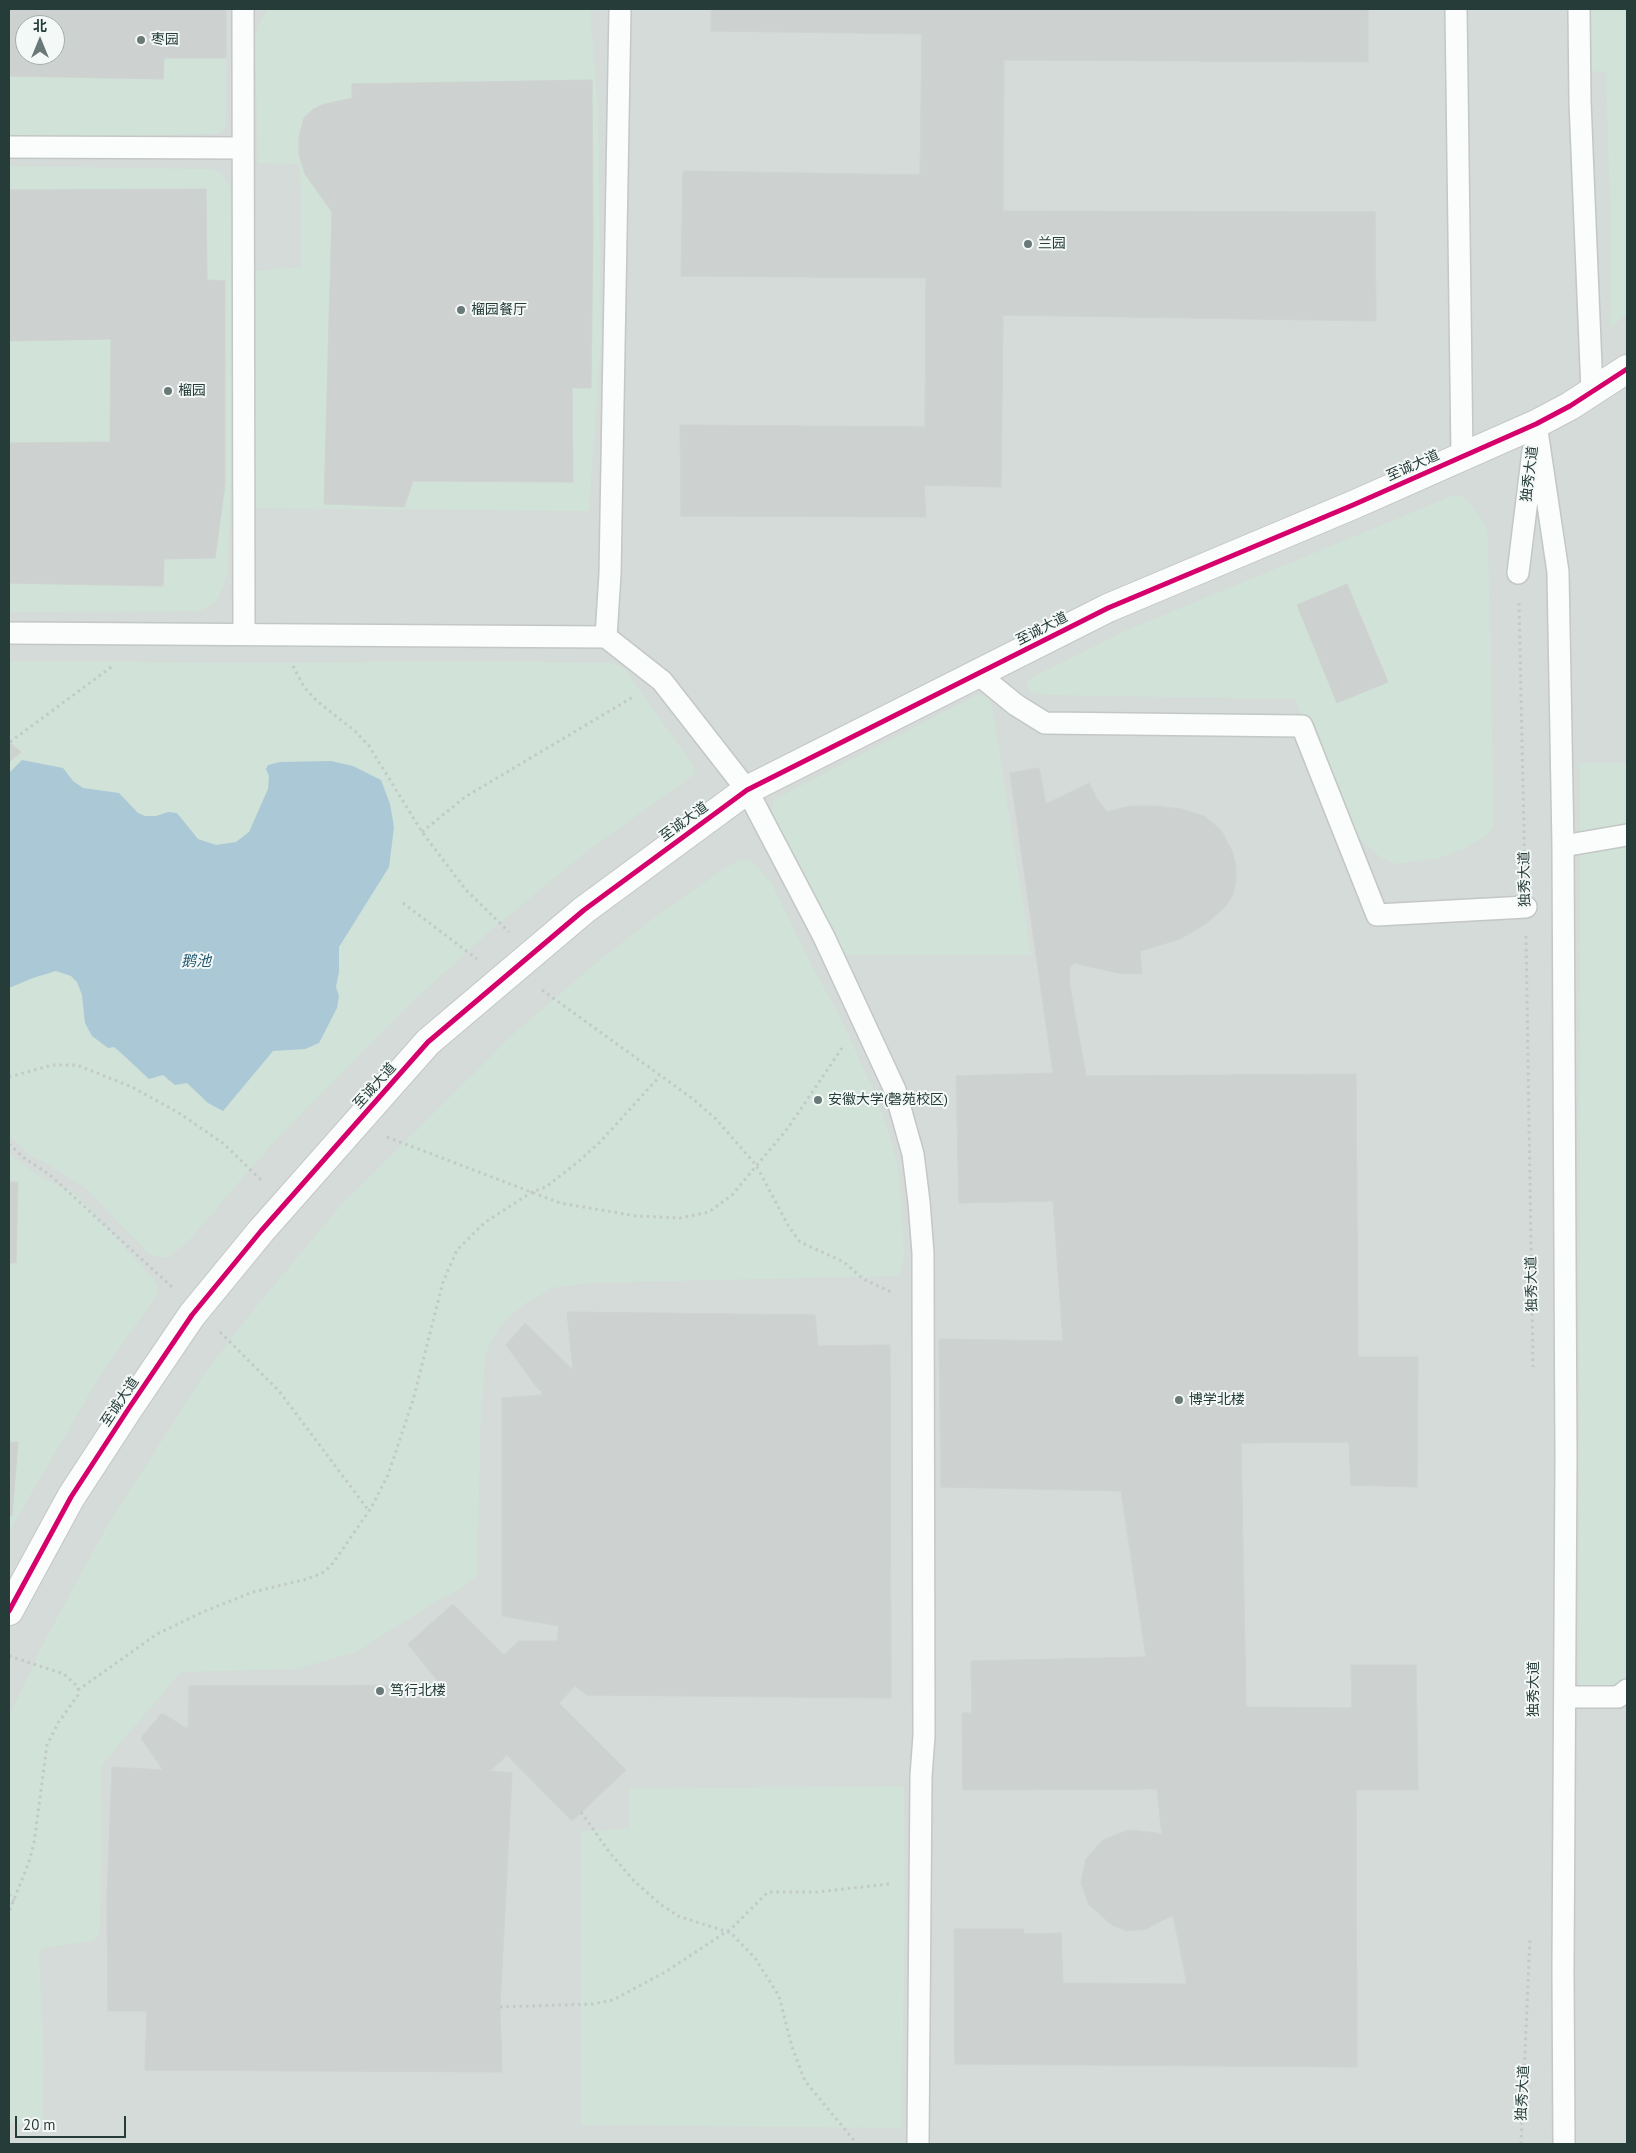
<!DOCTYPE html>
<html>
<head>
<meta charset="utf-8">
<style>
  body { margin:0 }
  #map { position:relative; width:1636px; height:2153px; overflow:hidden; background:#e6eae9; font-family:"PT Sans","Noto Sans SC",sans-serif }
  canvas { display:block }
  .frame { position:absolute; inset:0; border:10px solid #253c39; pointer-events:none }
  .north { position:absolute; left:15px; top:15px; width:50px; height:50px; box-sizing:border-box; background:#f4f9f7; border:1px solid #a1adab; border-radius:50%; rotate:0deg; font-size:14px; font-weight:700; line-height:20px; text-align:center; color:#253c39 }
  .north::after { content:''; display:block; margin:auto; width:18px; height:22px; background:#697977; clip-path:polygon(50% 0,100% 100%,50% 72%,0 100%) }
  .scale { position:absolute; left:15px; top:2116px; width:111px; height:22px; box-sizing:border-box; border:2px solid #253c39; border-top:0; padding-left:6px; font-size:15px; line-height:18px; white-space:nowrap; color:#253c39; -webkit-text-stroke:4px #f4f9f7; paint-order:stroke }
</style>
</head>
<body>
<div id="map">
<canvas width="1636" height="2153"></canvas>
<div class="frame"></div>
<div class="north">北</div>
<div class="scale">20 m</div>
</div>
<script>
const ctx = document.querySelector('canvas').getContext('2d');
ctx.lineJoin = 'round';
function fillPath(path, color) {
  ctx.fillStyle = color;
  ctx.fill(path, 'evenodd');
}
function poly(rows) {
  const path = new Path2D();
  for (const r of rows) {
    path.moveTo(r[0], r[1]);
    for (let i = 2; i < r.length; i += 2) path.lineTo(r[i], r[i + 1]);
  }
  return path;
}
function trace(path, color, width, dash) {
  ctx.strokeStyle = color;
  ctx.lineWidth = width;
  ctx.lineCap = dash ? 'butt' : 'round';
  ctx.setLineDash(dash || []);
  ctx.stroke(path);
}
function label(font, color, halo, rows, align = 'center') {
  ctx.font = font + ' "PT Sans","Noto Sans SC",sans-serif';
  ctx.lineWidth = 4;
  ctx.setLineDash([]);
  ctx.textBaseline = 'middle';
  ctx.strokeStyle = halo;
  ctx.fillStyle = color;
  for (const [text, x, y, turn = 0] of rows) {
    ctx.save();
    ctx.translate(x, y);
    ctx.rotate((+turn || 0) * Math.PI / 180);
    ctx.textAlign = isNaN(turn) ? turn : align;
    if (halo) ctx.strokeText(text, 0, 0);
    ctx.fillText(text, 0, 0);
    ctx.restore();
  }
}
fillPath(poly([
  [9,9,1627,9,1627,2144,9,2144],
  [25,25,55,25,55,55,25,55]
]), '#d4dbd9');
fillPath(poly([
  [9,9,226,9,226,126,220,133,213,134,9,138],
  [25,25,55,25,55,55,25,55],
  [268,9,590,9,598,110,601,340,589,511,253,508,255,271,302,267,300,164,258,163,255,36,260,21],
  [1584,9,1627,9,1627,314,1610,328,1610,211,1606,72,1585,71],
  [9,166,212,169,223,175,230,187,233,435,227,575,219,597,211,605,199,611,9,612],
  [1452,496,1462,496,1469,502,1486,527,1488,539,1494,825,1489,834,1463,849,1438,858,1396,864,1380,857,1369,847,1356,834,1295,699,1047,695,1031,692,1027,687,1027,681,1036,675,1125,631],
  [9,661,264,663,477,661,609,663,624,668,631,678,693,765,695,774,587,851,490,931,411,1003,272,1144,186,1244,166,1258,149,1254,83,1186,41,1160,30,1156,9,1135],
  [979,694,987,697,992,704,1031,955,845,955,771,815,773,800],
  [1580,763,1627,763,1627,1699,1579,1697],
  [741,860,749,860,757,866,772,884,812,966,842,1020,875,1095,890,1137,899,1172,904,1257,901,1271,896,1276,588,1283,552,1288,526,1303,501,1324,486,1352,481,1411,477,1576,460,1589,435,1602,356,1652,297,1669,181,1672,102,1765,100,1928,97,1937,93,1941,42,1948,39,1954,44,2062,42,2125,9,2124,9,1716,45,1640,107,1526,207,1370,255,1308,340,1206,511,1036,592,966,656,916,728,866],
  [9,1154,42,1178,73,1192,80,1198,154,1279,158,1288,157,1295,101,1374,9,1532],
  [904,1786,905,1923,901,2128,581,2125,581,1831,629,1829,630,1789]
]), '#d1e2d8');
fillPath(poly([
  [22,760,63,768,73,781,83,788,119,793,138,813,145,816,156,816,168,812,177,813,198,839,216,845,236,842,249,832,268,789,269,776,266,769,268,765,280,762,331,761,353,766,381,780,390,804,394,827,389,867,339,947,339,972,336,987,339,996,337,1008,319,1043,305,1049,273,1051,223,1111,208,1103,187,1083,175,1085,163,1075,149,1079,120,1052,114,1047,108,1048,92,1036,85,1023,82,995,77,982,71,976,56,971,33,978,9,988,9,773]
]), '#aac8d5');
const building = poly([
  [9,9,226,9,226,58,164,58,163,79,9,76,9,9],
  [25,25,55,25,55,55,25,55,25,25],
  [711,9,1368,9,1368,62,1004,60,1003,211,1375,212,1376,321,1003,315,1001,487,924,485,926,517,681,516,680,425,925,427,926,278,681,276,683,171,920,175,922,34,711,31,711,9],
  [592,80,593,234,591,388,572,388,573,482,413,481,404,507,324,504,332,212,305,174,299,155,299,137,304,118,312,110,322,105,352,98,352,84,592,80],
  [206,189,207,280,225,281,225,484,215,558,164,559,163,586,9,583,9,443,110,442,111,339,9,341,9,190,206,189],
  [1347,584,1388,682,1337,703,1297,605,1347,584],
  [9,742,21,752,9,762,9,742],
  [1039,768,1046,804,1089,783,1097,799,1107,812,1130,806,1156,806,1181,809,1204,816,1221,830,1233,853,1236,868,1236,882,1232,897,1224,908,1207,923,1180,939,1140,951,1142,974,1118,973,1074,963,1070,966,1069,981,1086,1076,1356,1074,1358,1357,1418,1357,1417,1487,1351,1485,1349,1442,1241,1443,1246,1707,1352,1708,1351,1665,1416,1665,1418,1790,1356,1790,1357,2067,955,2064,954,1929,1024,1929,1023,1934,1061,1933,1063,1983,1187,1984,1173,1915,1146,1929,1127,1931,1112,1925,1089,1905,1081,1883,1086,1859,1103,1840,1128,1830,1157,1833,1162,1835,1157,1789,963,1790,962,1713,972,1713,971,1661,1146,1657,1121,1491,941,1487,939,1339,1063,1341,1053,1201,959,1203,956,1076,1053,1073,1010,773,1039,768],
  [9,1182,18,1182,16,1263,9,1263,9,1182],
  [567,1312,815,1315,818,1346,890,1345,891,1698,587,1695,575,1686,559,1703,626,1770,572,1821,507,1755,490,1771,512,1773,500,2007,502,2072,145,2070,147,2011,108,2011,107,1900,112,1767,163,1770,141,1738,162,1713,188,1729,189,1686,441,1685,408,1644,453,1604,504,1655,519,1641,557,1641,559,1626,502,1616,502,1398,541,1395,542,1391,538,1389,506,1345,525,1323,573,1370,567,1312],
  [9,1442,18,1442,12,1516,9,1516,9,1442]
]);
fillPath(building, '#cdd1d0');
trace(building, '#cfd3d2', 1);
const lane = poly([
  [243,9,244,634],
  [1456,9,1462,456],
  [1579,9,1580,102,1592,391],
  [9,147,243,148],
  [1536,424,1558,572,1563,846,1566,1457,1563,1970,1564,2144],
  [1518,573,1533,451],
  [9,633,606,637,662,681,747,790,824,937,895,1090,913,1154,919,1202,923,1253,924,1736,921,1776,918,2144],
  [606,637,610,574,620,9],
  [978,674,1016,705,1045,723,1302,726,1377,915,1526,907],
  [1563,846,1627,835],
  [1565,1697,1618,1697,1627,1690]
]);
const street = poly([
  [9,1611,71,1497,129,1408,192,1315,261,1231,428,1042,584,910,747,790,1108,608,1353,505,1536,424,1570,406,1627,369]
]);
trace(lane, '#c3c7c6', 24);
trace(street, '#c3c7c6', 30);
trace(poly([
  [1519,603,1525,877],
  [293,666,304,687,318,702,355,731,369,746,422,832,466,890,509,932],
  [10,742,114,665],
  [422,832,465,797,633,697],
  [403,903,477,959],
  [1526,936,1533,1367],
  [542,990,693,1099,716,1119,756,1165,789,1227,800,1242,844,1262,863,1279,893,1293],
  [9,1077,52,1065,77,1065,132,1087,179,1113,224,1144,261,1180],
  [387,1137,560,1203,636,1216,680,1218,709,1212,732,1195,788,1128,842,1048],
  [9,1144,24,1158,50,1175,172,1287],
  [220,1332,279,1391,369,1511],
  [9,1656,64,1674,78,1687,78,1695,58,1723,47,1745,34,1843,29,1862,9,1912],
  [78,1690,157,1634,205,1611,253,1592,307,1579,322,1573,331,1566,371,1508,388,1475,413,1400,443,1282,457,1250,484,1223,532,1192,546,1187,579,1161,600,1142,660,1076],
  [581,1812,610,1853,634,1881,660,1904,678,1916,731,1933,755,1958,779,1996,792,2047,805,2081,857,2144],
  [9,1894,14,1901],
  [500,2007,593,2004,613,2000,667,1971,732,1928,768,1892,817,1892,889,1884],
  [1521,2144,1530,1938]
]), '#c2cac9', 3, [2.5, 4]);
trace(lane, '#fbfcfc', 21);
trace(street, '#fbfcfc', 28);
trace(poly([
  [9,1611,71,1497,129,1408,192,1315,261,1231,428,1042,584,910,747,790,1108,608,1353,505,1536,424,1570,406,1627,369]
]), '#d6006c', 5);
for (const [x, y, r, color] of [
  [141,40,5,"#697977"],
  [1028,244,5,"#697977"],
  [461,310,5,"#697977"],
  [168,391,5,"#697977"],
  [818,1100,5,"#697977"],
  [1179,1400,5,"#697977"],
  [380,1691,5,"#697977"]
]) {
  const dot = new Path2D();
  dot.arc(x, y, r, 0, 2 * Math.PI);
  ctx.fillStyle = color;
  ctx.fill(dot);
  trace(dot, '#f4f9f7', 2);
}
label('14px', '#253c39', '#f4f9f7', [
  ["枣园",151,40],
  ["兰园",1038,244],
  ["榴园餐厅",471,310],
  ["榴园",178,391],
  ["安徽大学(磬苑校区)",828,1100],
  ["博学北楼",1189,1400],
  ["笃行北楼",390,1691]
], 'left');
label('14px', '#253c39', '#f4f9f7', [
  ["至诚大道",1413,466,-24],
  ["独秀大道",1530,474,-83],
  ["至诚大道",1042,629,-27],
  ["至诚大道",684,822,-36],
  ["独秀大道",1525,879,-91],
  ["至诚大道",375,1086,-48],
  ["独秀大道",1532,1284,-91],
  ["至诚大道",120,1402,-56],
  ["独秀大道",1534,1689,-90],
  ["独秀大道",1523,2093,-87]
]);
label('italic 15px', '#245a73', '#f4f9f7', [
  ["鹅池",196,962]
]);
</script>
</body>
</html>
